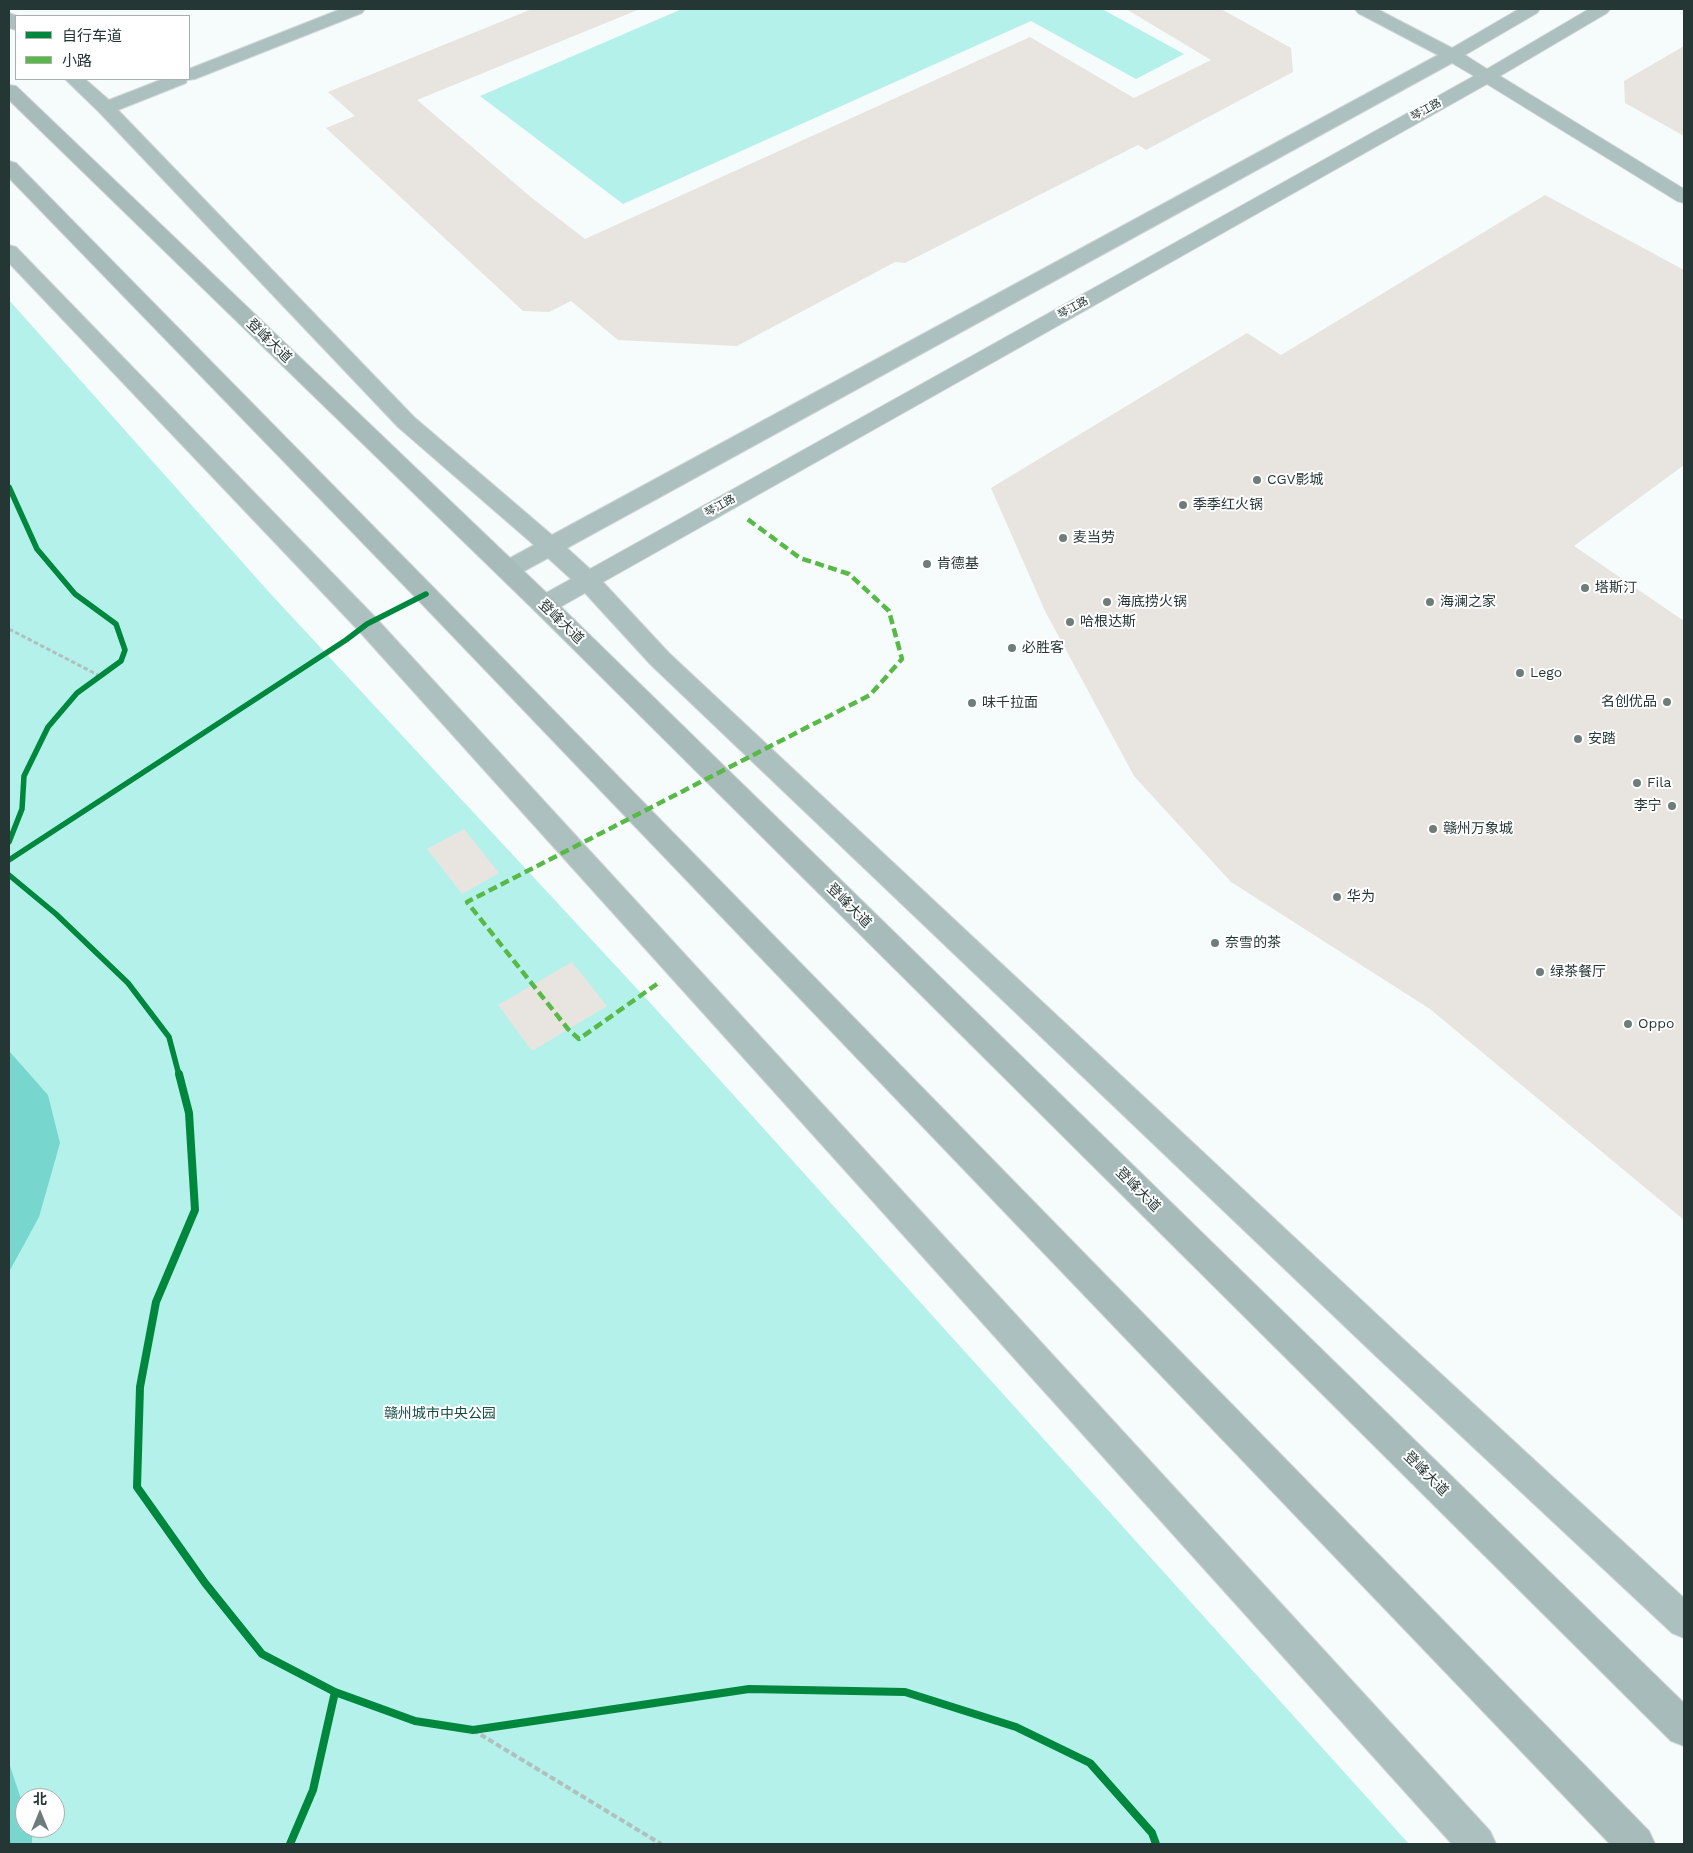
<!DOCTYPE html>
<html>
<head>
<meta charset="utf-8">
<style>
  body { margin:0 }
  #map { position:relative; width:1693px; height:1853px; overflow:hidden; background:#f6fbfb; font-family:"Work Sans","Noto Sans SC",sans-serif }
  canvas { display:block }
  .frame { position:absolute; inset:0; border:10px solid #253735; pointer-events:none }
  .legend { position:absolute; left:15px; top:15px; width:175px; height:65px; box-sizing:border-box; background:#fff; border:1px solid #a8afae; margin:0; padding:6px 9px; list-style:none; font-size:15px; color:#253735 }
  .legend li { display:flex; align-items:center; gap:10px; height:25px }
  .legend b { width:25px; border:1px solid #a8afae }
  .north { position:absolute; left:15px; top:1788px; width:50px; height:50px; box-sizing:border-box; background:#fff; border:1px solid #a8afae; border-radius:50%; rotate:0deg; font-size:14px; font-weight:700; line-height:20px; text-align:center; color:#253735 }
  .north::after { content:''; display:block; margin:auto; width:18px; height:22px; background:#6e7c7a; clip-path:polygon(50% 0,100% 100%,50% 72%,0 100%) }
</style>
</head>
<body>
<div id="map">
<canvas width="1693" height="1853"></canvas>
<div class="frame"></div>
<ul class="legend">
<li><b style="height:6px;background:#00873e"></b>自行车道</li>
<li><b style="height:6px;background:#58b947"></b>小路</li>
</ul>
<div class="north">北</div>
</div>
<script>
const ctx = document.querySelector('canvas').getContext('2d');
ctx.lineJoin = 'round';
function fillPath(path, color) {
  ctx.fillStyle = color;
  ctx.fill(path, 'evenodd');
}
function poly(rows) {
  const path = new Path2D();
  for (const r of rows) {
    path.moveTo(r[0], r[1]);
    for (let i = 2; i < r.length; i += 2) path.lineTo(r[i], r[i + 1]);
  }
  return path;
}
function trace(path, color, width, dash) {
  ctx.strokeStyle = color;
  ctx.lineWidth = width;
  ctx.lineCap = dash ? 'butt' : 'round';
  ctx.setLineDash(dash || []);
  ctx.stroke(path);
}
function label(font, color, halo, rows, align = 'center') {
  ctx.font = font + ' "Work Sans","Noto Sans SC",sans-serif';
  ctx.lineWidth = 4;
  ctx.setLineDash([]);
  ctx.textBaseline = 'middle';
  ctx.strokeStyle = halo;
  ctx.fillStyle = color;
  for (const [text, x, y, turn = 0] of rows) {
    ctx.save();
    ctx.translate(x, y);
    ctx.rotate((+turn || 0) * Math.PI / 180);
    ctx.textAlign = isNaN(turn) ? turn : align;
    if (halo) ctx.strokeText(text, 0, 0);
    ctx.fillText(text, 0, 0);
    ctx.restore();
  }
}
fillPath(poly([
  [682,9,1102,9,1184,54,1136,79,1031,21,623,204,480,96],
  [9,300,268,591,654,1007,1409,1844,9,1844],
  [25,1798,55,1798,55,1828,25,1828]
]), '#b4f1ea');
fillPath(poly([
  [9,1051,48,1095,60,1143,39,1217,9,1272],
  [9,1763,25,1811,25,1828,31,1828,32,1830,32,1844,9,1844]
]), '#77d7ce');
fillPath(poly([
  [532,9,640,9,417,100,532,198,585,239,1030,37,1134,98,1211,60,1126,9,1221,9,1291,48,1293,72,1146,150,1138,145,905,263,895,262,737,346,618,340,571,301,549,312,523,311,326,128,355,116,328,92],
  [1684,46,1684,136,1625,103,1624,81],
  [1545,195,1684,270,1684,465,1574,546,1684,621,1684,1220,1430,1009,1231,882,1134,776,1045,611,991,488,1247,333,1281,355],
  [464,829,499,873,462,894,427,849],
  [572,962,607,1006,532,1051,498,1005]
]), '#e8e5e0');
const secondary = poly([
  [341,9,365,9,362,13,195,79,187,80,186,83,118,110,414,417,552,535,1438,55,1358,13,1355,9,1377,9,1452,48,1519,9,1540,9,1537,13,1465,55,1487,69,1589,9,1610,9,1607,13,1500,76,1684,189,1684,203,1677,201,1487,84,603,582,669,653,1402,1338,1684,1598,1684,1638,1672,1633,1380,1360,651,665,585,593,553,611,544,614,535,611,532,605,535,599,571,579,548,558,515,576,507,578,499,576,495,570,499,564,534,545,398,427,99,112,65,79,85,79,109,100,163,79,189,79,189,69,341,9],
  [1452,63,1474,76,590,569,567,548,1452,63],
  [9,13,17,16,16,30,9,28,9,13],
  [9,245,16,247,376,618,1490,1831,1496,1844,1452,1844,358,630,9,263,9,245]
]);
const primary = poly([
  [9,85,16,86,553,599,1684,1703,1684,1746,1671,1741,535,611,9,100,9,85],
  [9,161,16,163,434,588,1649,1831,1655,1844,1610,1844,418,600,9,178,9,161]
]);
trace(secondary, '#d1d7d7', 2);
trace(primary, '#d1d7d7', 2);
trace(poly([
  [9,629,100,676]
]), '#b1c0bf', 3, [4.5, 2.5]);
trace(poly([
  [473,1730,661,1844]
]), '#b1c0bf', 4, [6, 3]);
fillPath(secondary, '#acc0bf');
fillPath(primary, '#a6bbba');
trace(poly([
  [657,984,579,1039,568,1029,467,902,870,695,902,659,889,611,849,574,800,558,746,518]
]), '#58b947', 4.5, [9, 4.5]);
trace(poly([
  [9,487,37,549,75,594,116,624,125,650,121,661,77,693,48,727,24,776,22,809,9,842],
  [9,860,346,640,367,624,426,594],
  [9,875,56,914,128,983,169,1037,179,1075]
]), '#00873e', 5.5);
trace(poly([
  [179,1074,189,1113,195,1210,156,1302,140,1387,137,1487,205,1583,262,1654,335,1692,415,1721,473,1730,749,1689,905,1692,1016,1727,1090,1763,1152,1833,1156,1844],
  [290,1844,313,1790,335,1692]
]), '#00873e', 8);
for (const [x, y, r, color] of [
  [1257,480,5,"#6e7c7a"],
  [1183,505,5,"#6e7c7a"],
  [1063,538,5,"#6e7c7a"],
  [927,564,5,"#6e7c7a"],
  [1585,588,5,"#6e7c7a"],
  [1107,602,5,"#6e7c7a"],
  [1430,602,5,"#6e7c7a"],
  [1070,622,5,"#6e7c7a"],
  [1012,648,5,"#6e7c7a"],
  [1520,673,5,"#6e7c7a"],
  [1667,702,5,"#6e7c7a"],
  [972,703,5,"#6e7c7a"],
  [1578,739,5,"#6e7c7a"],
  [1637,783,5,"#6e7c7a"],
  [1672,806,5,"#6e7c7a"],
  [1433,829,5,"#6e7c7a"],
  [1337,897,5,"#6e7c7a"],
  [1215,943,5,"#6e7c7a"],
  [1540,972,5,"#6e7c7a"],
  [1628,1024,5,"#6e7c7a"]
]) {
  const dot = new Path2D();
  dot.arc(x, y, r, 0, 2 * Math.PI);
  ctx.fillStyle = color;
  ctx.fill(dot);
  trace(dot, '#fff', 2);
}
label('11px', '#253735', '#fff', [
  ["琴江路",1426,110,-29],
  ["琴江路",1073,308,-29],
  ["琴江路",720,506,-29]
]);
label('14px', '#253735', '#fff', [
  ["登峰大道",269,341,44],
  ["登峰大道",561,622,44],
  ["登峰大道",849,906,45],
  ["登峰大道",1138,1190,45],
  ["登峰大道",1426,1474,45]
]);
label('14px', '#253735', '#fff', [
  ["CGV影城",1267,480],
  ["季季红火锅",1193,505],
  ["麦当劳",1073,538],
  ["肯德基",937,564],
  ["塔斯汀",1595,588],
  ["海底捞火锅",1117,602],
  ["海澜之家",1440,602],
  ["哈根达斯",1080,622],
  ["必胜客",1022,648],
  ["Lego",1530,673],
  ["名创优品",1657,702,"right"],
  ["味千拉面",982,703],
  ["安踏",1588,739],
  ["Fila",1647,783],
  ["李宁",1662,806,"right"],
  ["赣州万象城",1443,829],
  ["华为",1347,897],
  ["奈雪的茶",1225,943],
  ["绿茶餐厅",1550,972],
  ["Oppo",1638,1024]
], 'left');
label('14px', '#154e48', '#fff', [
  ["赣州城市中央公园",440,1414]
]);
</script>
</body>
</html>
